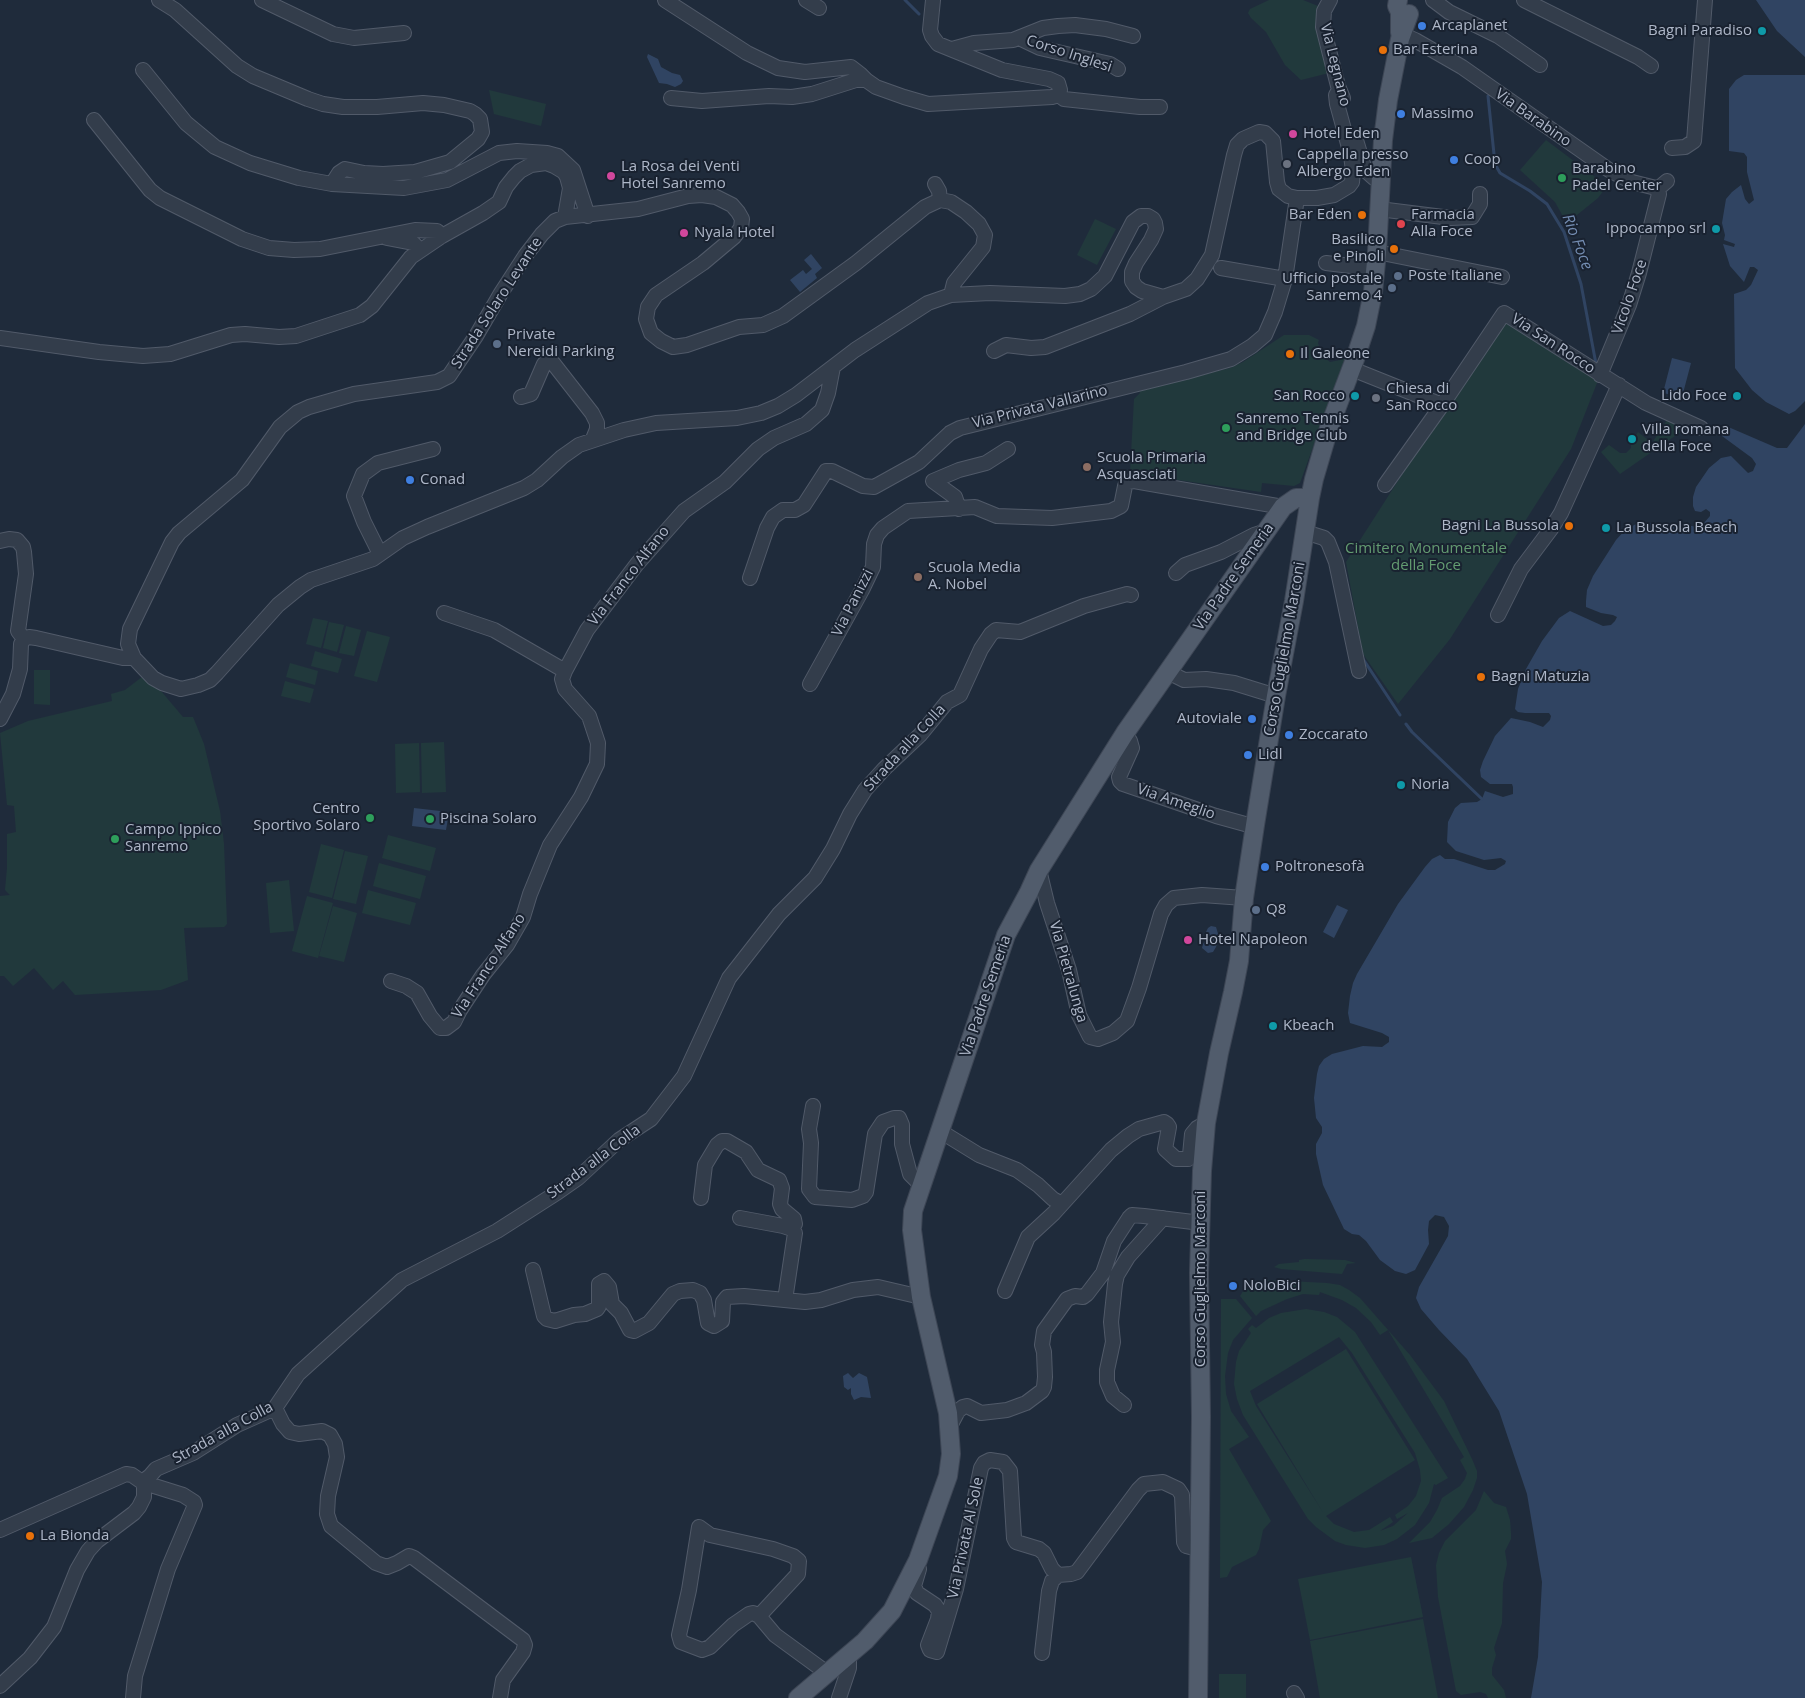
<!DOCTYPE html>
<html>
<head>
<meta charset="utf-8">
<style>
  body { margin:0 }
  canvas { display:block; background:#1f2b3b }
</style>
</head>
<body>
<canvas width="1805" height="1698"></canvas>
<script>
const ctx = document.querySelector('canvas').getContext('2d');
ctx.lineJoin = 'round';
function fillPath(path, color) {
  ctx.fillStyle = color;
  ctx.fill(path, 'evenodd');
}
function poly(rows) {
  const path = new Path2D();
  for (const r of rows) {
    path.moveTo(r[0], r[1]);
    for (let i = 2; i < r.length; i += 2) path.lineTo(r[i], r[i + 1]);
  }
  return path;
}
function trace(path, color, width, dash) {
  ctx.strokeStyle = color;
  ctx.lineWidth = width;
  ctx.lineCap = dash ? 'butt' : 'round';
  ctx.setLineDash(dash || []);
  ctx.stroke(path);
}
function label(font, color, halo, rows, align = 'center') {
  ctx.font = font + ' "Open Sans",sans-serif';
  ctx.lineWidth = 4;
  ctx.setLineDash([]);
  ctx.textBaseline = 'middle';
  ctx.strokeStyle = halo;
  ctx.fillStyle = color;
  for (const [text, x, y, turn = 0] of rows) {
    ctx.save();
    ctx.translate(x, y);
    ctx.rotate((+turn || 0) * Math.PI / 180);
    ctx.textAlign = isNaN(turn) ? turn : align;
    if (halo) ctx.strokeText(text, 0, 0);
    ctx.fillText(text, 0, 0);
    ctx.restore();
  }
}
fillPath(poly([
  [1269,0,1303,0,1318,6,1316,21,1329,73,1301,80,1285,65,1266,32,1251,18,1248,13,1250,9],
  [489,90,546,104,541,126,494,114],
  [1546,140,1607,186,1598,198,1572,219,1566,222,1555,202,1520,170],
  [1095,219,1116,229,1097,265,1077,255],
  [1503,317,1599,378,1571,449,1450,639,1398,704,1363,654,1346,562],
  [1284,335,1309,335,1319,340,1318,343,1320,349,1325,358,1330,362,1340,360,1342,356,1345,358,1300,483,1294,486,1262,483,1261,492,1130,473,1134,399,1140,393,1139,390,1230,368,1243,362],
  [1667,420,1685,429,1620,474,1601,452,1609,445,1620,453,1626,453,1631,448,1631,442,1638,432,1652,443],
  [313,618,328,621,321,648,306,644],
  [329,622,344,625,337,652,323,648],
  [346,626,361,630,354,656,339,653],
  [367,631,390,637,377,682,354,676],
  [315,651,342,659,338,673,311,666],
  [290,663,318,671,315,685,286,677],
  [34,670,50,670,50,705,34,704],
  [142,677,161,691,183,717,193,717,204,744,220,811,224,844,227,924,224,927,184,928,188,980,161,990,75,995,63,981,53,990,34,968,13,986,4,976,0,976,0,896,10,895,5,890,7,868,7,834,16,832,14,806,7,805,0,733,28,721,112,701,111,694,125,690],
  [285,681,314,689,310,703,281,696],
  [444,742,446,792,422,793,421,743],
  [419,743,420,792,396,793,395,744],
  [388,835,436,848,430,871,382,858],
  [321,844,344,850,332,898,309,892],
  [345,851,368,856,356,904,333,899],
  [379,863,426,876,420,899,373,886],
  [289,880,294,931,270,933,266,883],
  [368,890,416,903,410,925,362,913],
  [307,896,333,903,318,958,292,951],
  [333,906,357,913,344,962,319,956],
  [1305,1259,1345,1260,1356,1263,1347,1264,1342,1274,1281,1269,1274,1267,1279,1264,1299,1262,1299,1260],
  [1268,1280,1327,1283,1340,1285,1349,1290,1360,1298,1410,1355,1444,1401,1472,1459,1477,1471,1477,1478,1473,1490,1464,1507,1449,1524,1432,1538,1409,1543,1430,1522,1437,1510,1442,1498,1460,1486,1465,1479,1467,1473,1460,1460,1464,1457,1388,1330,1380,1335,1371,1322,1356,1308,1342,1300,1320,1292,1319,1295,1303,1294,1287,1299,1261,1311,1256,1316,1240,1296,1245,1288,1256,1282],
  [1221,1299,1236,1299,1252,1318,1233,1340,1228,1353,1225,1376,1226,1394,1231,1411,1249,1437,1229,1449,1271,1521,1263,1530,1259,1549,1256,1555,1232,1567,1227,1577,1220,1578],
  [1306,1309,1324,1312,1337,1317,1355,1332,1448,1478,1436,1485,1434,1484,1429,1503,1415,1525,1397,1539,1384,1545,1365,1548,1346,1545,1335,1541,1316,1527,1308,1519,1243,1415,1237,1399,1234,1384,1236,1362,1239,1351,1251,1333,1248,1329,1252,1325,1256,1328,1269,1318,1281,1313],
  [1339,1337,1352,1353,1415,1453,1420,1470,1421,1481,1416,1496,1408,1506,1395,1515,1397,1519,1408,1513,1393,1526,1380,1531,1393,1522,1390,1517,1369,1530,1354,1532,1334,1524,1326,1516,1415,1460,1346,1349,1257,1404,1324,1514,1256,1406,1250,1391],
  [1484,1491,1494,1503,1506,1507,1510,1520,1511,1533,1511,1539,1505,1551,1507,1564,1503,1583,1502,1623,1494,1648,1496,1655,1492,1668,1492,1675,1504,1690,1506,1698,1488,1698,1486,1694,1480,1692,1461,1695,1456,1691,1438,1597,1436,1565,1439,1553,1445,1541,1476,1510],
  [1411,1557,1423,1617,1310,1640,1298,1579],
  [1423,1619,1438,1698,1320,1698,1310,1641],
  [1219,1674,1246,1674,1246,1698,1219,1698]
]), '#21393c');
fillPath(poly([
  [1756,0,1805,0,1805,57,1777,31],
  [648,54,658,59,661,67,672,73,680,75,683,81,681,84,675,87,667,84,659,83,647,57],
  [1744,75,1805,75,1805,401,1795,411,1789,414,1766,402,1752,390,1735,368,1734,294,1746,290,1751,285,1758,270,1754,267,1750,267,1744,282,1730,266,1723,244,1734,247,1735,244,1724,240,1725,235,1722,223,1726,199,1732,192,1741,185,1745,199,1749,204,1754,200,1747,172,1747,157,1744,153,1729,151,1729,89,1736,80],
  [811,254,822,268,815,274,817,278,800,292,790,280,803,270,806,274,812,269,804,260],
  [1672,358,1691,363,1682,397,1663,393],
  [1805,424,1805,1698,1531,1698,1538,1657,1542,1582,1527,1494,1499,1411,1467,1359,1439,1330,1421,1309,1416,1298,1419,1287,1448,1236,1449,1226,1444,1217,1435,1215,1429,1221,1428,1230,1429,1244,1415,1270,1406,1274,1395,1271,1380,1260,1366,1241,1359,1235,1352,1234,1344,1229,1323,1185,1316,1154,1316,1144,1322,1133,1322,1127,1316,1118,1314,1098,1317,1074,1319,1066,1324,1059,1332,1054,1363,1046,1382,1047,1389,1042,1389,1037,1382,1033,1350,1023,1348,1013,1350,996,1353,983,1357,974,1398,904,1425,867,1432,859,1440,855,1445,859,1454,859,1488,870,1495,870,1505,864,1506,861,1501,858,1484,860,1456,851,1447,842,1448,822,1455,808,1461,803,1477,802,1482,799,1485,791,1503,797,1513,794,1513,787,1512,784,1490,784,1481,777,1480,770,1483,761,1495,736,1511,718,1530,722,1543,727,1550,720,1551,716,1549,713,1525,713,1518,712,1515,709,1518,689,1526,669,1542,641,1559,618,1570,611,1603,626,1611,625,1615,621,1617,617,1613,615,1601,613,1586,607,1586,601,1587,590,1593,576,1616,540,1625,530,1638,523,1681,524,1697,527,1704,523,1710,516,1710,512,1706,509,1701,512,1695,511,1693,506,1693,497,1696,487,1709,468,1721,458,1731,456,1748,473,1753,471,1756,464,1752,458,1722,436,1726,426,1777,448,1787,448],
  [414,808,449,812,446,830,412,826],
  [1337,905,1348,910,1334,938,1323,932],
  [1211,926,1216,927,1219,937,1216,947,1213,952,1208,953,1202,948,1203,944,1207,938,1206,932,1208,928],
  [848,1373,853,1378,859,1373,867,1377,871,1398,861,1397,854,1400,851,1394,851,1388,848,1390,844,1387,843,1376]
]), '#304462');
trace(poly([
  [905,0,919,14],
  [1488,96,1495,164,1500,173,1530,191,1547,204,1564,232,1581,284,1596,364],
  [1363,659,1400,715],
  [1406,724,1412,732,1482,799]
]), '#304462', 3);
const minor = poly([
  [159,0,175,10,237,66,253,76,308,99,323,104,343,107,377,107,423,103,444,105,470,111,475,114,480,119,482,132,478,139,450,162,415,172,383,174,364,173,345,169,339,173,332,184],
  [262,0,333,34,354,38,404,33],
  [665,0,747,53,778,68,805,72,851,67,860,74,866,80,876,87,904,97,928,104,1052,97,1059,95,1060,90,1058,83,1049,79,1002,70,938,44,932,36,930,30,933,0],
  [806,0,819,8],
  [1330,0,1324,11,1323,27,1338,86,1343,98],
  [1433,0,1449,12,1498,36,1540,65],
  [1524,0,1638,57,1651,66],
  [1401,34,1415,40,1462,67,1609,170,1632,182,1656,188,1660,187,1667,181],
  [1019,38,1040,48,1110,64,1118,69],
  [952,49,974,43,1013,40,1043,28,1058,26,1075,25,1106,29,1133,36],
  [143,70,186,123,215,147,250,163,299,178,332,184,404,188,447,180,499,153,517,151,547,153,558,156,573,170,588,216],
  [1059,95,1064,99,1140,107,1160,107],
  [671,98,702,101,769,96,792,97,812,94,856,80,866,80],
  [94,120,150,190,160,198,242,239,269,248,294,250,320,249,415,230,437,231,442,236],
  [1356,140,1365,170,1374,178,1380,180],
  [1672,148,1685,147,1694,141,1705,0],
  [935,184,939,191,940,200],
  [1379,209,1451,218,1472,217,1480,204,1480,194],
  [387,238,413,243,420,250],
  [1377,252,1502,277],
  [1326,263,1376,269],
  [1221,268,1285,279],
  [951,295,954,283,983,247,985,235,979,224,966,212,951,202,940,200,925,207,856,263,783,316,763,325,739,327,687,345,673,347,661,341,651,333,646,319,648,307,656,295,703,263,734,237,741,228,742,219,738,212,732,205,716,197,702,195,688,196,638,209,565,217,555,221,542,234,525,256,501,293,476,336,449,376,437,382,354,394,309,407,298,412,280,427,242,480,179,533,172,542,130,629,128,644,134,658,153,678,162,683,181,689,198,685,210,680,217,673,278,605,300,587,311,580,373,559,403,538,427,527,524,488,537,480,562,457,579,445,624,430,656,423,737,418,761,413,778,406,796,395,855,350,928,303,951,295,990,293,1065,296,1080,294,1091,289,1105,276,1133,222,1141,216,1148,216,1153,219,1155,223,1156,229,1151,240,1136,263,1132,272,1132,281,1136,287,1142,291,1163,297,1186,289,1197,279,1212,255,1234,155,1237,145,1243,139,1259,132,1265,133,1273,141,1277,182,1279,189,1288,196,1297,198,1317,198,1334,195,1349,186,1352,182,1353,171,1351,155,1337,104,1336,95,1339,90],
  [0,338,99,352,143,356,170,354,231,335,245,334,279,337,296,336,360,315,372,306,411,257,442,236,483,213,499,202,506,187,514,177,520,171,531,165,546,163,554,166,564,172,567,177,570,188,565,217],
  [994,351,1006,345,1031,348,1045,347,1130,314,1163,297],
  [1352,369,1442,405],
  [1600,375,1629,305,1639,273,1659,194,1656,188],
  [521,397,531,394,544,364,548,362,553,363,592,413,597,423,597,429,593,439],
  [1385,485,1442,405,1504,313,1646,403,1701,428],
  [959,509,955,497,933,481,959,470,986,463,1008,449],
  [1305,532,1324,538,1328,542,1336,562,1359,671],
  [0,541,9,539,17,540,23,547,24,552,26,574,18,631,24,639],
  [380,554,364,522,354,496,363,474,378,463,433,449],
  [1176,573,1185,565,1221,552,1254,535,1266,531],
  [750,578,767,528,773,517,783,510,795,510,804,505,826,471,832,471,863,486,874,487,919,462,950,433,960,428,1186,372,1231,359,1252,346,1265,335,1275,312,1285,279,1297,198],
  [444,613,494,630,565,671],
  [1498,615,1521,569,1551,529,1561,513,1619,385],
  [1168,672,1184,680,1206,679,1234,683,1276,696],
  [810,684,862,590,873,567,874,544,877,535,883,528,908,511,975,507,997,516,1052,518,1111,511,1121,506,1125,486,1128,482,1134,481,1283,507],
  [0,719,13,694,20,669,21,644,24,639,29,637,36,638,123,658,134,658],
  [1125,733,1130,741,1132,748,1119,777,1120,781,1123,784,1216,816,1245,824,1255,825],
  [1039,870,1047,903,1069,970,1079,1015,1090,1037,1098,1039,1113,1033,1127,1021,1139,988,1161,914,1166,905,1174,898,1202,895,1244,898],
  [391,981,406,986,417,993,430,1016,440,1028,446,1028,454,1022,460,1010,483,975,507,945,523,917,530,894,550,845,581,797,597,764,598,743,589,716,565,689,562,679,565,671,587,630,637,564,684,511,725,482,758,449,774,438,806,424,822,410,828,393,833,367],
  [813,1106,809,1129,811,1143,809,1189,815,1197,852,1200,863,1196,866,1192,875,1134,883,1122,894,1118,899,1118,902,1125,902,1144,910,1174,921,1185],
  [940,1131,979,1155,1017,1170,1038,1185,1053,1199,1062,1204],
  [701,1198,705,1165,717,1145,722,1141,727,1141,746,1152,758,1170,779,1180,782,1188,780,1204,782,1209,794,1219,795,1224,792,1229],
  [740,1218,783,1226,792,1229,795,1233,785,1300],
  [533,1270,544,1316,547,1319,555,1321,574,1315,585,1314,597,1309,599,1306,599,1284,604,1281,609,1287,612,1304,621,1313,630,1330,634,1331,649,1323,673,1294,680,1291,693,1290,700,1293,704,1300,708,1323,714,1326,722,1321,723,1302,727,1297,744,1296,805,1302,821,1300,853,1290,878,1287,921,1297],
  [1005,1291,1028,1237,1054,1213,1111,1150,1128,1136,1139,1129,1164,1122,1167,1124,1169,1127,1165,1149,1176,1159,1188,1159,1190,1155,1192,1134,1197,1128,1206,1123],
  [1124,1405,1113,1396,1107,1382,1107,1370,1113,1342,1111,1322,1115,1284,1117,1275,1128,1257,1163,1218],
  [275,1408,283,1424,290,1432,299,1434,322,1431,330,1435,335,1444,337,1457,328,1496,327,1514,331,1526,376,1563,387,1567,397,1563,409,1556,414,1558,523,1640,525,1645,523,1652,503,1680,500,1698],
  [949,1428,958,1411,963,1407,967,1406,981,1413,1007,1410,1026,1403,1042,1391,1044,1387,1045,1377,1044,1352,1042,1345,1044,1331,1067,1299,1075,1296,1083,1297,1087,1294,1103,1273,1114,1241,1129,1218,1132,1215,1144,1216,1201,1223],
  [142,1482,150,1476,156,1469,193,1453,237,1425,275,1408,298,1374,402,1280,497,1231,558,1192,578,1178,619,1140,651,1119,684,1076,729,978,779,914,815,878,833,849,850,814,865,790,884,769,920,735,947,702,960,695,981,649,991,634,996,630,1020,632,1084,606,1127,594,1131,595],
  [0,1530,126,1474,132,1475,142,1482],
  [919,1569,914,1586,917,1593,935,1605,939,1611,938,1619,928,1645,930,1650,937,1652,956,1589,981,1468,984,1463,990,1460,1003,1462,1010,1471,1014,1538,1016,1542,1039,1549,1044,1553,1052,1569,1058,1575],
  [759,1616,798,1574,799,1561,793,1556,773,1549,710,1535,699,1527,689,1590,679,1635,681,1642,702,1650,710,1647,733,1625,749,1614,753,1613,759,1616,775,1635,827,1673],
  [1042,1653,1049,1591,1052,1581,1058,1575,1071,1574,1077,1572,1138,1490,1144,1484,1163,1482,1178,1489,1182,1495,1184,1542,1186,1546,1198,1549],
  [0,1686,30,1658,54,1627,77,1570,88,1551,97,1541,134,1513,139,1507,144,1497,144,1486,142,1482],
  [1294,1693,1297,1698],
  [133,1698,135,1676,168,1569,195,1505,194,1502,183,1495,151,1485,144,1486],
  [839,1698,849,1668,849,1655]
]);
const major = poly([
  [1398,0,1397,6,1400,12,1400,33],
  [798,1698,865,1641,892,1611,918,1560,948,1476,951,1454,948,1413,921,1297,912,1230,913,1211,1006,935,1029,892,1039,870,1125,733,1283,507,1296,498,1310,498],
  [1198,1698,1201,1417,1199,1273,1202,1171,1206,1123,1219,1053,1233,992,1239,961,1244,898,1255,825,1276,696,1294,601,1310,498,1314,479,1329,428,1355,359,1366,326,1373,292,1377,252,1383,140,1388,100,1400,39,1409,14]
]);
trace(minor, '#515a69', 16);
trace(major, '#3d4655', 20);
trace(minor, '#333d4b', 14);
trace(major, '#515c6c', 18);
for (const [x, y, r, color] of [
  [1422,26,5,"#3f7fe0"],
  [1762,31,5,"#0f9aa8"],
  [1383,50,5,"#e8710a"],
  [1401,114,5,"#3f7fe0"],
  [1293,134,5,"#d1479c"],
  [1454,160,5,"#3f7fe0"],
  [1287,164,5,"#6b7280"],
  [611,176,5,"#d1479c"],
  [1562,178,5,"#2e9e5b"],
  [1362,215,5,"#e8710a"],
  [1401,224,5,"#e0444e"],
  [1716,229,5,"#0f9aa8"],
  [684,233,5,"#d1479c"],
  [1394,249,5,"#e8710a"],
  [1398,276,5,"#5c6f8a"],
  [1392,288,5,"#5c6f8a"],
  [497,344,5,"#5c6f8a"],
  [1290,354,5,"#e8710a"],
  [1355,396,5,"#0f9aa8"],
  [1737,396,5,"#0f9aa8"],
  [1376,398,5,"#6b7280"],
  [1226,428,5,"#2e9e5b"],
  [1632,439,5,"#0f9aa8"],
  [1087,467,5,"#8d6e63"],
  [410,480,5,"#3f7fe0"],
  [1569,526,5,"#e8710a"],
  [1606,528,5,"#0f9aa8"],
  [918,577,5,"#8d6e63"],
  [1481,677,5,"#e8710a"],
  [1252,719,5,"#3f7fe0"],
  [1289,735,5,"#3f7fe0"],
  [1248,755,5,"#3f7fe0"],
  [1401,785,5,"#0f9aa8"],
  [370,818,5,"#2e9e5b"],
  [430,819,5,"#2e9e5b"],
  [115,839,5,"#2e9e5b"],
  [1265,867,5,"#3f7fe0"],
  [1256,910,5,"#5c6f8a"],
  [1188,940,5,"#d1479c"],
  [1273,1026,5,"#0f9aa8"],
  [1233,1286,5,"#3f7fe0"],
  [30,1536,5,"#e8710a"]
]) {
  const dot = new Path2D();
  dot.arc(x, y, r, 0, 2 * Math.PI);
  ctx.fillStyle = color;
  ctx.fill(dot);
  trace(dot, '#192230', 2);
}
label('15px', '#aeb7c8', '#192230', [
  ["Arcaplanet",1432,26],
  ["Bagni Paradiso",1752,31,"right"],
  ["Bar Esterina",1393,50],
  ["Massimo",1411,114],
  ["Hotel Eden",1303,134],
  ["Cappella presso",1297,155],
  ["Albergo Eden",1297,172],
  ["Coop",1464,160],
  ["La Rosa dei Venti",621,167],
  ["Hotel Sanremo",621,184],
  ["Barabino",1572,169],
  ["Padel Center",1572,186],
  ["Bar Eden",1352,215,"right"],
  ["Farmacia",1411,215],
  ["Alla Foce",1411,232],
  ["Ippocampo srl",1706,229,"right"],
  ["Nyala Hotel",694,233],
  ["Basilico",1384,240,"right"],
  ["e Pinoli",1384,257,"right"],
  ["Poste Italiane",1408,276],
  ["Ufficio postale",1382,279,"right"],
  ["Sanremo 4",1382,296,"right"],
  ["Private",507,335],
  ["Nereidi Parking",507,352],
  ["Il Galeone",1300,354],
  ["Chiesa di",1386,389],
  ["San Rocco",1386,406],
  ["San Rocco",1345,396,"right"],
  ["Lido Foce",1727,396,"right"],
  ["Sanremo Tennis",1236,419],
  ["and Bridge Club",1236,436],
  ["Villa romana",1642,430],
  ["della Foce",1642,447],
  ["Scuola Primaria",1097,458],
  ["Asquasciati",1097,475],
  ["Conad",420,480],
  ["Bagni La Bussola",1559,526,"right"],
  ["La Bussola Beach",1616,528],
  ["Scuola Media",928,568],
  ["A. Nobel",928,585],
  ["Bagni Matuzia",1491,677],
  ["Autoviale",1242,719,"right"],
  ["Zoccarato",1299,735],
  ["Lidl",1258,755],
  ["Noria",1411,785],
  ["Centro",360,809,"right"],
  ["Sportivo Solaro",360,826,"right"],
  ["Piscina Solaro",440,819],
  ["Campo Ippico",125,830],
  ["Sanremo",125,847],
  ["Poltronesofà",1275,867],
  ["Q8",1266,910],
  ["Hotel Napoleon",1198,940],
  ["Kbeach",1283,1026],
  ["NoloBici",1243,1286],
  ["La Bionda",40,1536]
], 'left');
label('15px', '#aeb7c8', '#192230', [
  ["Corso Inglesi",1069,54,18],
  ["Via Legnano",1335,65,76],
  ["Via Barabino",1533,118,35],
  ["Vicolo Foce",1630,297,-71],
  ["Strada Solaro Levante",497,303,-57],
  ["Via San Rocco",1553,344,33],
  ["Via Privata Vallarino",1040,407,-14],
  ["Via Franco Alfano",629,576,-52],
  ["Via Padre Semeria",1234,577,-55],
  ["Via Panizzi",853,603,-63],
  ["Corso Guglielmo Marconi",1285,649,-80],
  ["Strada alla Colla",905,748,-47],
  ["Via Ameglio",1176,802,19],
  ["Via Franco Alfano",489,966,-57],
  ["Via Pietralunga",1068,972,74],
  ["Via Padre Semeria",986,996,-71],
  ["Strada alla Colla",594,1162,-37],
  ["Corso Guglielmo Marconi",1201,1279,-90],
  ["Strada alla Colla",223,1433,-29],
  ["Via Privata Al Sole",966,1538,-78]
]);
label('15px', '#639b71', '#192230', [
  ["Cimitero Monumentale",1426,549],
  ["della Foce",1426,566]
]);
label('italic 16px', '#748db2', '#192230', [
  ["Rio Foce",1577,242,69]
]);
</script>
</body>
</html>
